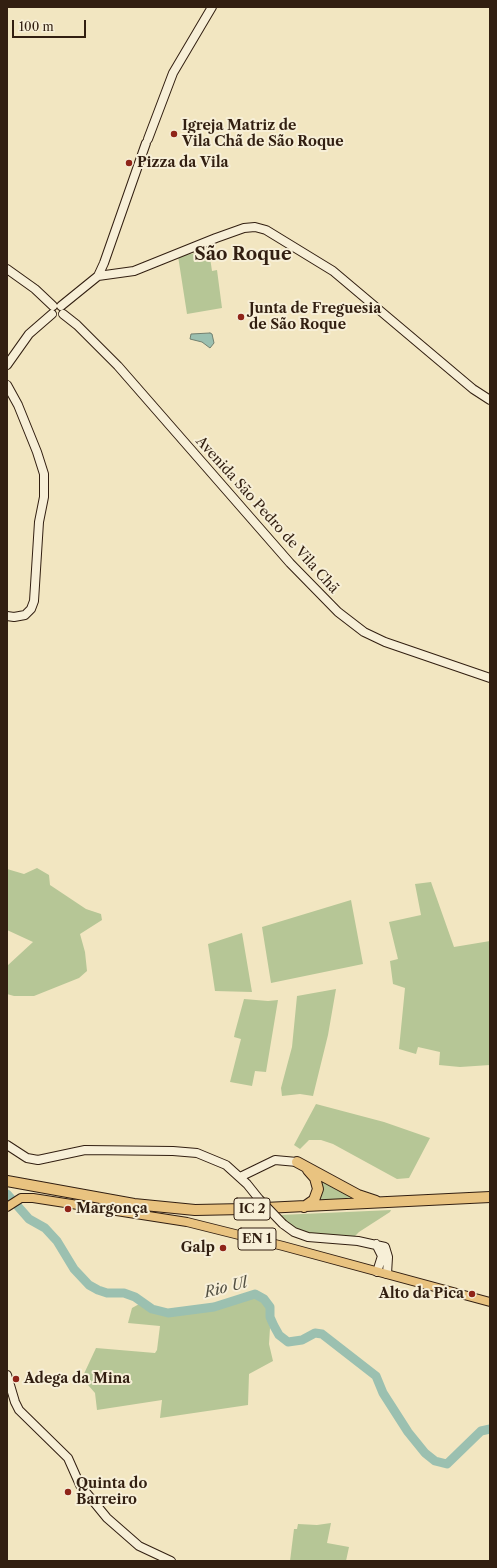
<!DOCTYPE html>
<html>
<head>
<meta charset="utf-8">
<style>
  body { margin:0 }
  #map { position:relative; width:497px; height:1568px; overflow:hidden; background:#f2e6c1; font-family:"Libre Caslon Text",serif }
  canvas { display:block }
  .frame { position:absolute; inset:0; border:8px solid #321f11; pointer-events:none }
  .scale { position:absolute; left:12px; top:20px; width:74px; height:18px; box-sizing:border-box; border:2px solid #321f11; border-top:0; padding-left:5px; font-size:12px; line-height:14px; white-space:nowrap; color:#321f11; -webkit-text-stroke:3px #f7efd7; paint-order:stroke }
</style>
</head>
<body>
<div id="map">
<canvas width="497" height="1568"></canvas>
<div class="frame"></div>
<div class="scale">100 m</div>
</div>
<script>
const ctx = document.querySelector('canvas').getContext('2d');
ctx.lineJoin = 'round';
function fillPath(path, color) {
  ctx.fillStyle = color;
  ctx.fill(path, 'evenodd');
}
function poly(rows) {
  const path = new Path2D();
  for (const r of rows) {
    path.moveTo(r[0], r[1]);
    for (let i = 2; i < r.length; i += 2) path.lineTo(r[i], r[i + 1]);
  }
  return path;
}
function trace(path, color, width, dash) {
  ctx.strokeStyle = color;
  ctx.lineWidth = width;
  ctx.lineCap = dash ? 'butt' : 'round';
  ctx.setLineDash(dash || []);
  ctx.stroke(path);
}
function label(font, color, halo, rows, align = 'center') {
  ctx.font = font + ' "Libre Caslon Text",serif';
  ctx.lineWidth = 4;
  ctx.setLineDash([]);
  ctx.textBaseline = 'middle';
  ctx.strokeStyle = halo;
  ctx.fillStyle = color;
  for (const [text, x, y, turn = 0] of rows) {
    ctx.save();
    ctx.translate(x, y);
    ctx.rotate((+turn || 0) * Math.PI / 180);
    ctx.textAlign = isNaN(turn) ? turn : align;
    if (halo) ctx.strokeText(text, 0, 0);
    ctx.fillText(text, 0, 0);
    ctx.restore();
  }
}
fillPath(poly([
  [209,251,212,271,217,270,222,308,187,314,178,256],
  [37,868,49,875,50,885,86,909,101,914,102,920,80,934,85,952,87,971,79,978,34,996,14,996,7,994,7,966,33,942,7,930,7,869,24,874],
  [431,882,454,947,490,941,490,1065,460,1067,439,1065,440,1052,418,1047,416,1054,399,1049,405,988,393,984,390,961,398,959,389,922,421,915,415,884],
  [351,900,363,964,271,983,262,927],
  [242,933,252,992,215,991,208,944],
  [336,989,328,1035,313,1096,300,1094,282,1096,281,1088,292,1047,297,996],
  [244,999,268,1001,278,1000,266,1072,255,1071,252,1086,230,1082,241,1039,234,1037,235,1032],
  [316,1104,384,1122,430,1138,409,1178,397,1179,333,1144,321,1140,309,1140,300,1149,294,1145],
  [317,1175,365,1200,315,1203],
  [391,1210,390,1212,359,1232,353,1238,308,1233,295,1229,280,1215],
  [255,1295,261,1299,268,1309,270,1328,269,1344,273,1361,249,1374,248,1405,160,1418,162,1400,97,1410,95,1393,82,1378,96,1348,155,1353,157,1350,160,1326,128,1323,132,1308,141,1303,159,1314,175,1314,218,1308],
  [331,1523,327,1543,349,1547,346,1561,290,1561,294,1529,297,1529,298,1524,317,1525]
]), '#b6c696');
const water = poly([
  [210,333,212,334,214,343,210,348,202,342,190,339,191,334,210,333]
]);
fillPath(water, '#9bc0b0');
trace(water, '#718070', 1);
trace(poly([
  [7,1194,29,1219,45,1228,57,1241,74,1269,89,1285,98,1290,107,1293,124,1293,135,1297,152,1309,168,1313,214,1307,255,1294,264,1299,270,1307,270,1317,274,1326,279,1335,288,1342,302,1340,315,1333,322,1334,376,1376,383,1393,408,1432,425,1453,435,1461,447,1464,481,1431,490,1429]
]), '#9bc0b0', 9);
const secondary = poly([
  [148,139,173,73,212,7],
  [7,269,35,289,53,306],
  [98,276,104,263,146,143],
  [61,306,98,276,134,271,216,238,244,228,255,227,266,230,333,271,473,389,490,400],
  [63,314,77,325,118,366,290,563,338,612,364,632,385,642,490,678],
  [7,365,29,334,52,314],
  [7,385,18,405,37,452,44,474,44,497,39,522,34,601,31,609,25,615,14,617,7,616],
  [7,1145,27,1158,38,1160,85,1150,173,1151,197,1153,226,1165,247,1184,259,1199],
  [240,1177,275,1160,297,1162],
  [283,1224,294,1232,308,1237,358,1241,385,1247,388,1257,387,1274],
  [376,1244,382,1256,377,1272],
  [7,1375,15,1402,19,1410,68,1458,80,1485,107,1518,139,1546,171,1561]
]);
const primary = poly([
  [7,1207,21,1198,33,1198,187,1222,283,1246,490,1302]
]);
const highway = poly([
  [297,1162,358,1195,376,1201],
  [7,1181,134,1204,195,1210,244,1209,490,1197],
  [304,1207,314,1200,318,1189,315,1178,308,1170]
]);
trace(secondary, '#321f11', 10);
trace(primary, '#321f11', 10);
trace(highway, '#321f11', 12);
trace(secondary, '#f7efd7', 8);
trace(primary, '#e9c380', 8);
trace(highway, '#e9c380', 10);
const secondaryBridge = poly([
  [259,1199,283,1224]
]);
trace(secondaryBridge, '#321f11', 10, []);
trace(secondaryBridge, '#f7efd7', 8);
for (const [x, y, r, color] of [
  [174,134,4,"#8f2418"],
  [129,163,4,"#8f2418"],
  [241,317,4,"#8f2418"],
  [68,1209,4,"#8f2418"],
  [223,1248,4,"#8f2418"],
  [472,1294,4,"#8f2418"],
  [16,1379,4,"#8f2418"],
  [68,1492,4,"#8f2418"]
]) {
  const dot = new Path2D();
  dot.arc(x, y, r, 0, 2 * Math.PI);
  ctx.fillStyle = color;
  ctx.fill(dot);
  trace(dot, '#f7efd7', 1.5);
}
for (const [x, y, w] of [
  [252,1209,36],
  [257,1239,38]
]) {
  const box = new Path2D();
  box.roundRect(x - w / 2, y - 11, w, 22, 3);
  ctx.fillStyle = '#f7efd7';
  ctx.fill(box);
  trace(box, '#321f11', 1);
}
label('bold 13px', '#321f11', null, [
  ["IC 2",252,1209],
  ["EN 1",257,1239]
]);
label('bold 14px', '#321f11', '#f7efd7', [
  ["Igreja Matriz de",182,126],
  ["Vila Chã de São Roque",182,142],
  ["Pizza da Vila",137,163],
  ["Junta de Freguesia",249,309],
  ["de São Roque",249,325],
  ["Margonça",76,1209],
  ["Galp",215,1248,"right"],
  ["Alto da Pica",464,1294,"right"],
  ["Adega da Mina",24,1379],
  ["Quinta do",76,1484],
  ["Barreiro",76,1500]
], 'left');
label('14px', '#321f11', '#f7efd7', [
  ["Avenida São Pedro de Vila Chã",267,515,48]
]);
label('italic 15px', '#524f41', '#f7efd7', [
  ["Rio Ul",226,1288,-14]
]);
label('bold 18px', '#321f11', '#f7efd7', [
  ["São Roque",243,255]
]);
</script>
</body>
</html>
